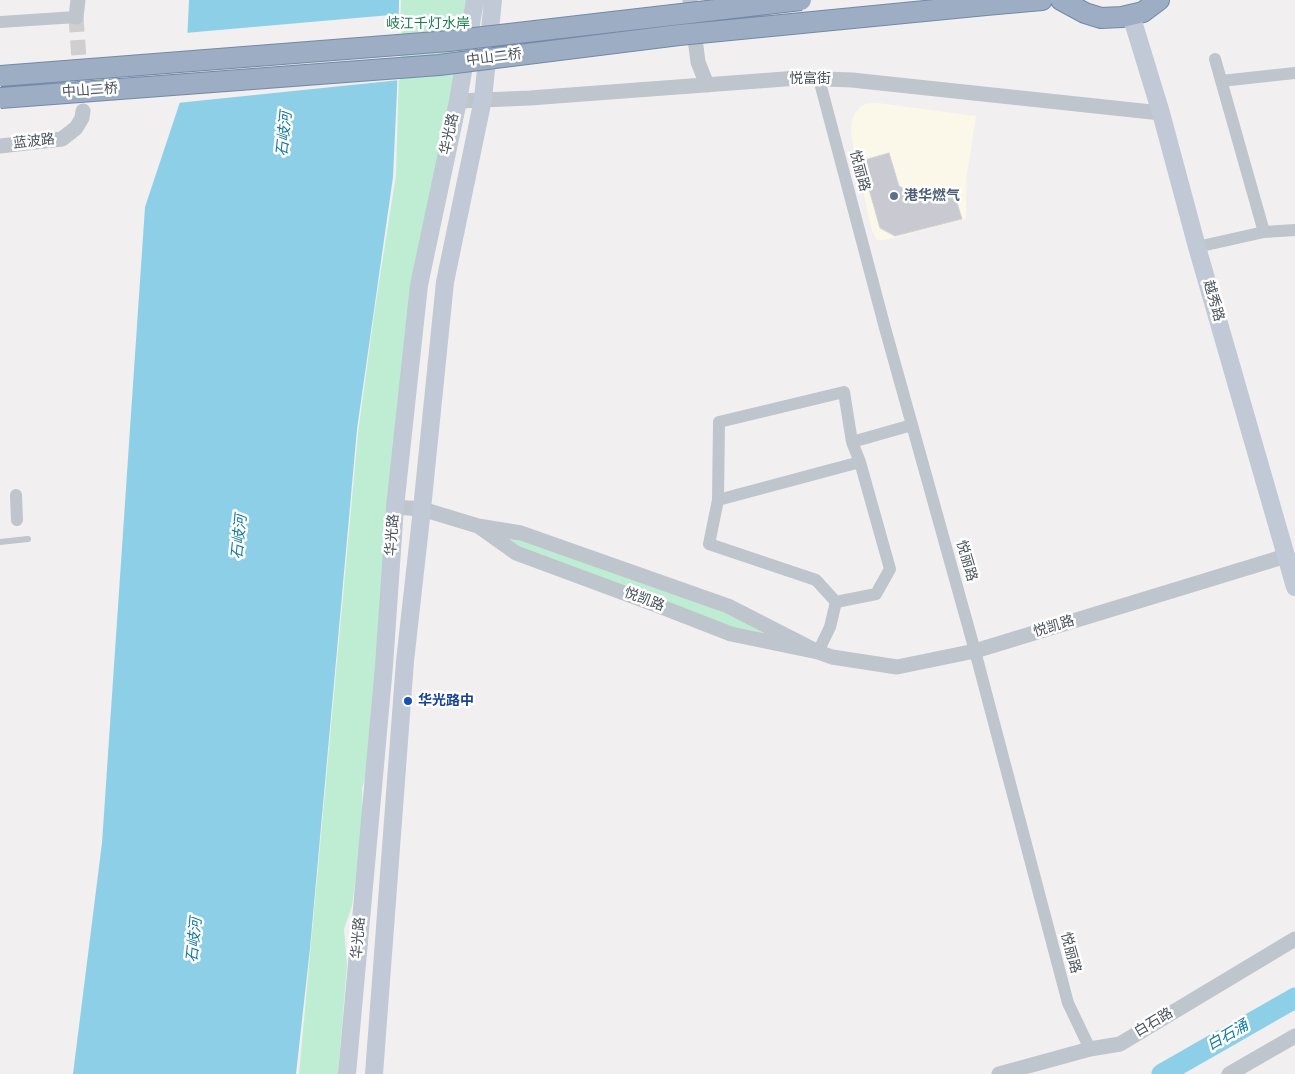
<!DOCTYPE html>
<html>
<head>
<meta charset="utf-8">
<style>
  body { margin:0 }
  canvas { display:block; background:#f1efef }
</style>
</head>
<body>
<canvas width="1295" height="1074"></canvas>
<script>
const ctx = document.querySelector('canvas').getContext('2d');
ctx.lineJoin = 'round';
function fillPath(path, color) {
  ctx.fillStyle = color;
  ctx.fill(path, 'evenodd');
}
function poly(rows) {
  const path = new Path2D();
  for (const r of rows) {
    path.moveTo(r[0], r[1]);
    for (let i = 2; i < r.length; i += 2) path.lineTo(r[i], r[i + 1]);
  }
  return path;
}
function trace(path, color, width, dash) {
  ctx.strokeStyle = color;
  ctx.lineWidth = width;
  ctx.lineCap = dash ? 'butt' : 'round';
  ctx.setLineDash(dash || []);
  ctx.stroke(path);
}
function label(font, color, halo, rows, align = 'center') {
  ctx.font = font + ' "Roboto Condensed","Noto Sans SC",sans-serif';
  ctx.lineWidth = 5;
  ctx.setLineDash([]);
  ctx.textBaseline = 'middle';
  ctx.strokeStyle = halo;
  ctx.fillStyle = color;
  for (const [text, x, y, turn = 0] of rows) {
    ctx.save();
    ctx.translate(x, y);
    ctx.rotate((+turn || 0) * Math.PI / 180);
    ctx.textAlign = isNaN(turn) ? turn : align;
    if (halo) ctx.strokeText(text, 0, 0);
    ctx.fillText(text, 0, 0);
    ctx.restore();
  }
}
fillPath(poly([
  [868,103,878,103,976,116,966,181,966,219,885,240,877,240,872,231,853,146,851,132,852,121,855,113,860,107]
]), '#fbf7e9');
fillPath(poly([
  [401,0,470,0,421,256,375,741,362,789,363,824,352,906,344,929,347,965,338,1074,299,1074,358,433,375,308,396,175],
  [499,533,733,614,769,635,728,628,515,548]
]), '#bfedd4');
fillPath(poly([
  [189,0,399,0,397,90,393,177,357,429,310,948,296,1074,73,1074,102,843,145,207,185,87]
]), '#8ecfe8');
fillPath(poly([
  [402,14,400,80,177,103,182,86,185,33]
]), '#f1efef');
trace(poly([
  [1162,1074,1295,998]
]), '#8ecfe8', 21);
const building = poly([
  [889,153,899,186,924,200,954,193,962,219,895,236,880,228,861,161,889,153]
]);
fillPath(building, '#c9cad1');
trace(building, '#d3d4da', 1);
trace(poly([
  [76,17,82,102]
]), '#cfcfd1', 15, [15, 8]);
const trunk = poly([
  [1061,0,1085,13,1101,18,1122,17,1143,12,1159,0],
  [986,5,1042,0]
]);
trace(trunk, '#7489a7', 22);
trace(poly([
  [0,542,28,539]
]), '#bec5cd', 6);
trace(poly([
  [0,22,76,17],
  [1215,59,1264,232],
  [819,79,885,328,975,651,1068,1003,1090,1049],
  [1221,81,1295,73],
  [1197,247,1264,232,1295,230],
  [844,392,852,442,860,462,890,569,876,594,836,602,816,580,709,544,718,500,719,422,844,392],
  [852,442,912,425],
  [16,495,17,520],
  [718,500,860,462],
  [818,652,830,627,836,602]
]), '#bec5cd', 12);
trace(poly([
  [690,0,698,62,707,85],
  [76,17,78,0],
  [458,101,530,98,798,78,852,80,1161,113],
  [0,146,62,139,76,128,82,118,83,111],
  [395,507,422,509,478,526],
  [818,652,731,634,659,606,516,553,478,526,521,533,728,606,818,652,832,657,897,667,975,651,1286,556],
  [999,1074,1090,1049,1120,1044,1295,939],
  [1229,1074,1295,1036]
]), '#bec5cd', 15);
trace(poly([
  [1131,15,1161,113,1197,247,1295,587],
  [347,1074,384,666,395,507,419,285,458,101,475,0],
  [374,1074,405,661,422,509,445,282,483,99,493,0]
]), '#c0c9d5', 18);
trace(trunk, '#9cadc4', 20);
const trunkBridge = poly([
  [0,76,449,41,801,0],
  [0,98,439,65,679,35,986,5]
]);
trace(trunkBridge, '#7489a7', 22, []);
trace(trunkBridge, '#9cadc4', 20);
for (const [x, y, r, color] of [
  [894,196,5,"#5c6f8a"],
  [408,701,5,"#1a4fb4"]
]) {
  const dot = new Path2D();
  dot.arc(x, y, r, 0, 2 * Math.PI);
  ctx.fillStyle = color;
  ctx.fill(dot);
  trace(dot, '#fff', 2);
}
label('14px', '#1b7a50', '#fff', [
  ["岐江千灯水岸",428,24]
]);
label('14px', '#48515b', '#fff', [
  ["中山二桥",494,58,-7],
  ["悦富街",810,79],
  ["中山二桥",90,91,-4],
  ["华光路",450,134,-78],
  ["蓝波路",34,142,-6],
  ["悦丽路",859,171,75],
  ["越秀路",1213,301,74],
  ["华光路",393,535,-86],
  ["悦丽路",966,561,74],
  ["悦凯路",644,600,21],
  ["悦凯路",1054,627,-17],
  ["华光路",359,938,-85],
  ["悦丽路",1070,953,75],
  ["白石路",1154,1023,-31]
]);
label('bold 14px', '#4e5e75', '#fff', [
  ["港华燃气",904,196]
], 'left');
label('bold 14px', '#164399', '#fff', [
  ["华光路中",418,701]
], 'left');
label('italic 15px', '#137ba3', '#fff', [
  ["石岐河",285,134,-84],
  ["石岐河",240,537,-84],
  ["石岐河",195,940,-84],
  ["白石涌",1228,1036,-30]
]);
</script>
</body>
</html>
